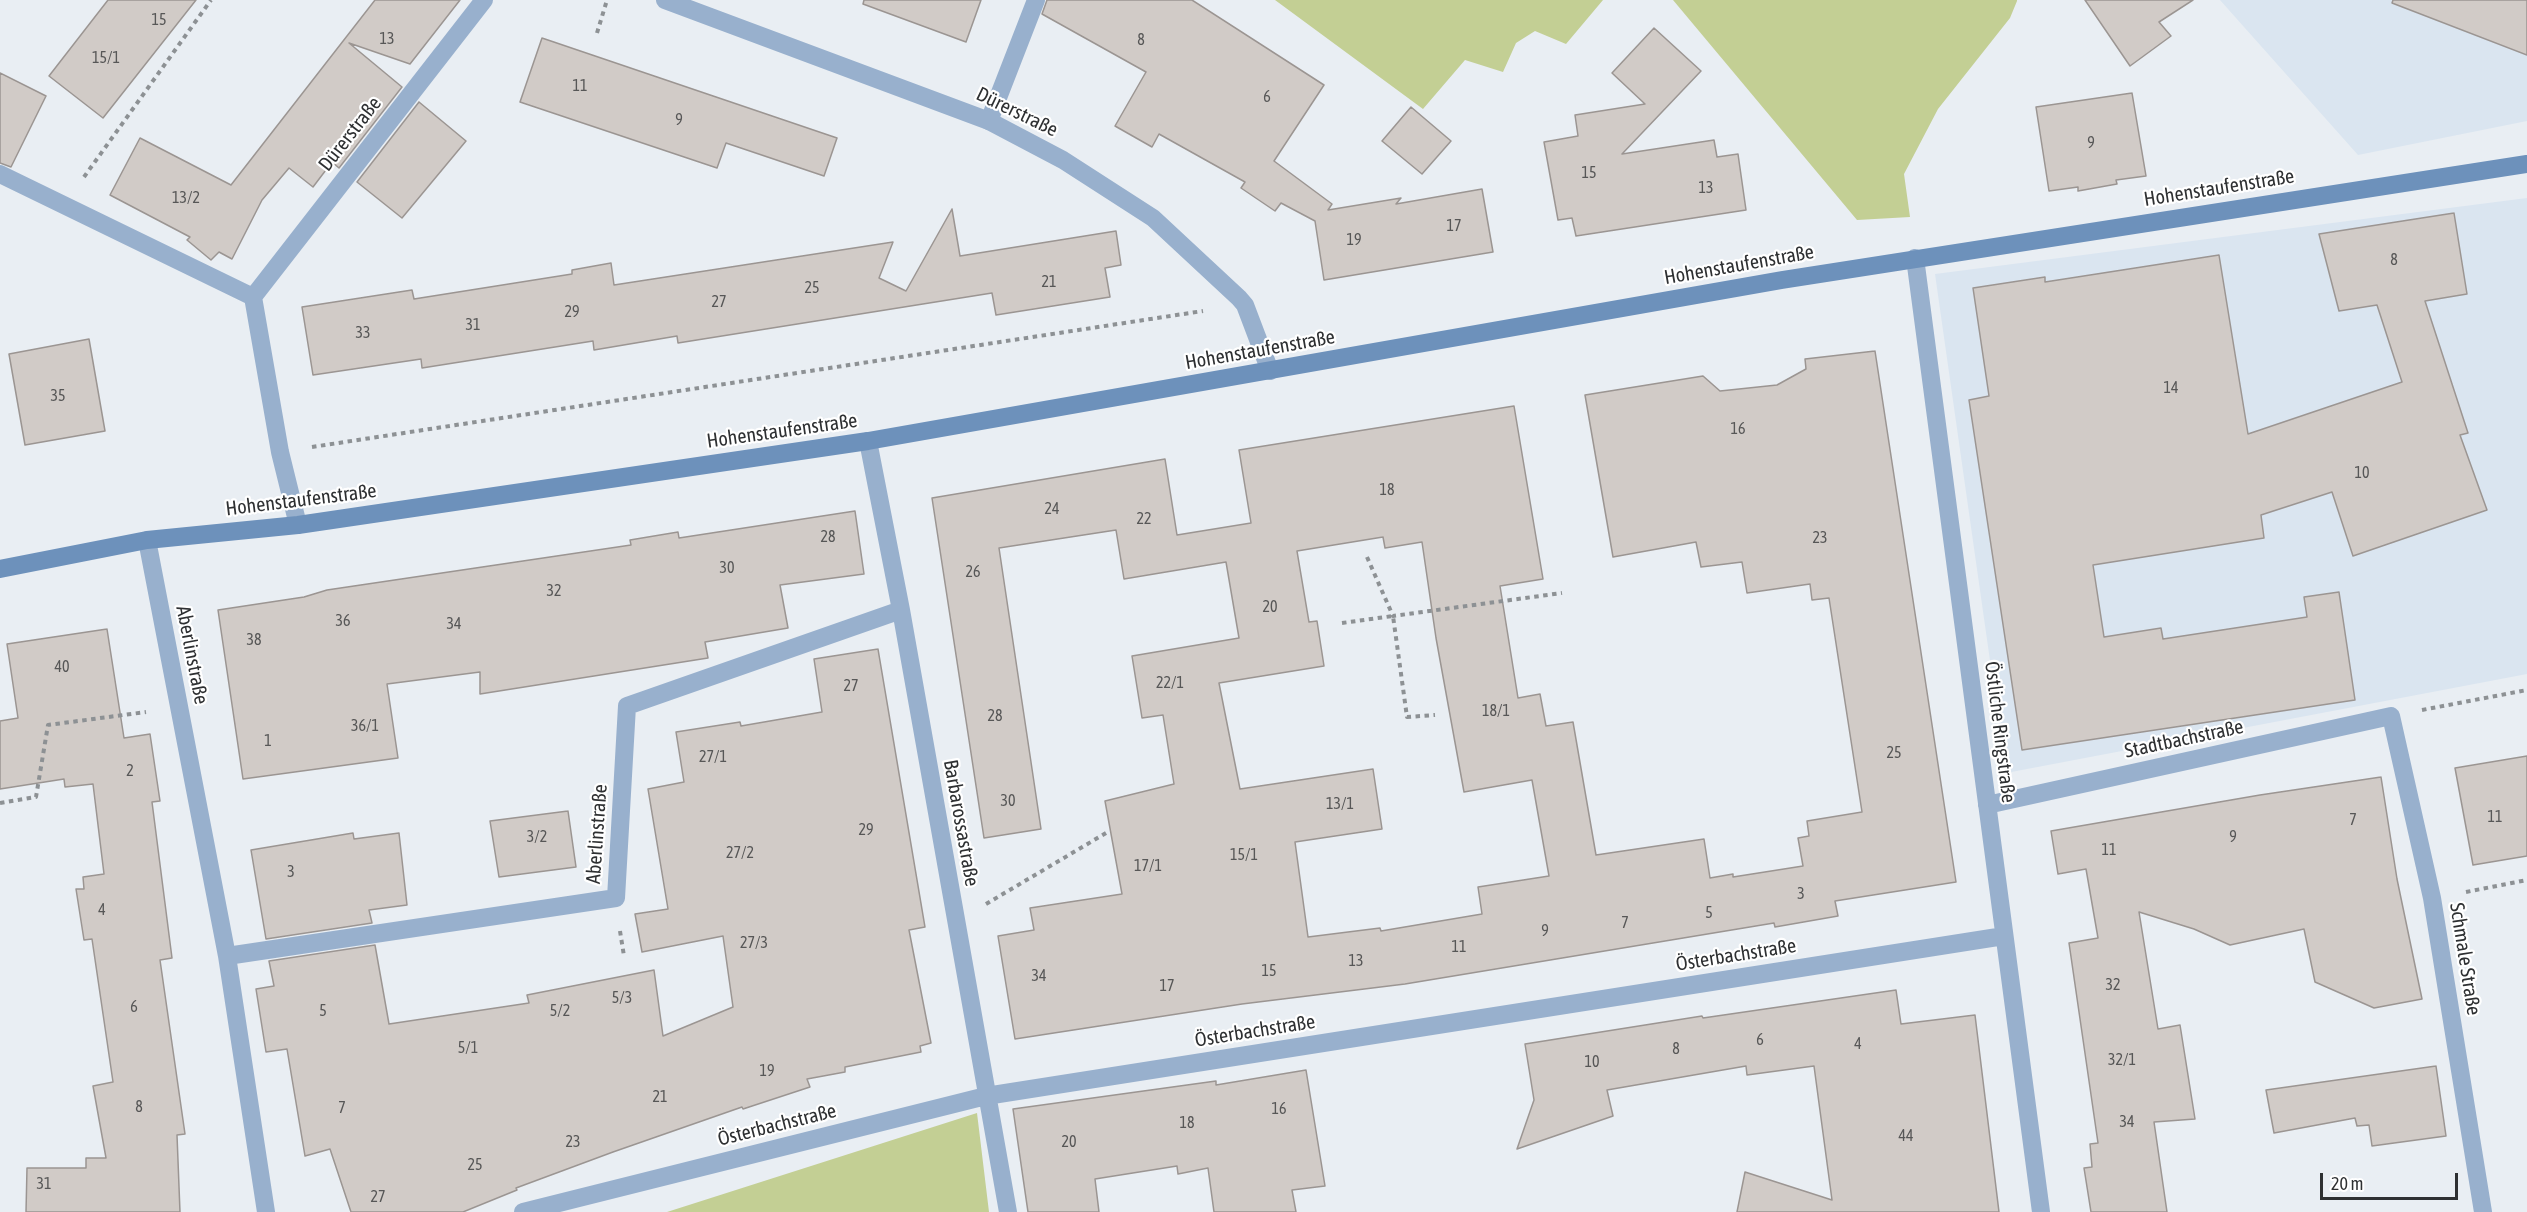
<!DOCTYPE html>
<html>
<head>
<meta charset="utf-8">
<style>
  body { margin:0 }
  #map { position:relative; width:2527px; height:1212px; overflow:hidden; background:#e9eef3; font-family:"Asap Condensed",sans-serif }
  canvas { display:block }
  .scale { position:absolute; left:2320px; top:1173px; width:138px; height:27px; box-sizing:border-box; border:3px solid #2e3032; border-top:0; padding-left:8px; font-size:18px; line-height:21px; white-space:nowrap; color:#2e3032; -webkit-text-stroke:4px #fff; paint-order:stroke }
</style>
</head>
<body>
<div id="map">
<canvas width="2527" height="1212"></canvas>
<div class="scale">20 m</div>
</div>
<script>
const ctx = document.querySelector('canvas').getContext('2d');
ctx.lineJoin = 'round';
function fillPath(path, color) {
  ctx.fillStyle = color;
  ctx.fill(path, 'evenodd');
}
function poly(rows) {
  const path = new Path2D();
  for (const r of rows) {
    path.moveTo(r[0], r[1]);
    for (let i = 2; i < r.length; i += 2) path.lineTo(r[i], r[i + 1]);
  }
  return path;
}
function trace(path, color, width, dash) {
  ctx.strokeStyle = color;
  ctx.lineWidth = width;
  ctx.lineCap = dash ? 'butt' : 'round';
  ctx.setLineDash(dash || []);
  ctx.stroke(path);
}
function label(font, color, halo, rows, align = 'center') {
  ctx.font = font + ' "Asap Condensed",sans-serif';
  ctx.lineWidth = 4.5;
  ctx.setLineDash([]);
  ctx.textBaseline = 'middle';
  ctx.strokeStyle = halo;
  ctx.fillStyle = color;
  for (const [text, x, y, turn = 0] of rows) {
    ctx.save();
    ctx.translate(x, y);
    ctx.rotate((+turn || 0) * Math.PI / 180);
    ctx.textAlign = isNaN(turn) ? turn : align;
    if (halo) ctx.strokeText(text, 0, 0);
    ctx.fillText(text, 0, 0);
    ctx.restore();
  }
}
fillPath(poly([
  [2220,0,2527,0,2527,121,2358,155],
  [2527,198,2527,674,2006,773,1935,274]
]), '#dae5f0');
fillPath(poly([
  [1275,0,1603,0,1566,44,1535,31,1516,43,1503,72,1465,60,1423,109],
  [1673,0,2017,0,2017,1,2010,18,1938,109,1904,174,1910,217,1857,220],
  [977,1113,989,1212,667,1212]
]), '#c3cf94');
const building = poly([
  [108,0,196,0,103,118,49,76,108,0],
  [375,0,460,0,410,64,349,43,402,87,339,168,332,162,313,187,289,168,262,200,232,259,219,252,211,260,187,240,190,237,110,195,140,138,231,185,375,0],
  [864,0,981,0,966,42,863,4,864,0],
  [1047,0,1192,0,1324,85,1274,161,1332,204,1328,210,1401,198,1396,204,1482,189,1493,252,1324,280,1315,221,1281,203,1275,211,1241,188,1245,182,1159,134,1152,147,1115,126,1146,72,1042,14,1047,0],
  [2085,0,2193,0,2159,22,2171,36,2130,66,2085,0],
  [2393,0,2527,0,2527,55,2392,3,2393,0],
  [1654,28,1701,71,1622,154,1714,140,1717,157,1738,154,1746,210,1576,236,1572,218,1558,220,1544,142,1578,136,1575,115,1645,104,1612,73,1654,28],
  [542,38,837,138,824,176,726,143,717,168,520,102,542,38],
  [0,73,46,96,11,167,0,163,0,73],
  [2132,93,2146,176,2116,180,2117,184,2078,191,2078,187,2049,191,2036,107,2132,93],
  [419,102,466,141,402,218,357,182,419,102],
  [1411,107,1451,141,1422,174,1382,141,1411,107],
  [952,209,960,256,1116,231,1121,265,1105,268,1110,297,996,315,992,293,678,343,677,336,594,350,593,341,422,368,421,359,313,375,302,307,412,290,414,299,572,274,572,270,611,263,614,285,893,242,879,278,906,291,952,209],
  [2454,213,2467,294,2425,301,2468,433,2460,435,2487,510,2353,556,2332,492,2261,515,2264,538,2093,565,2104,637,2161,628,2163,639,2307,617,2304,597,2339,592,2355,700,2022,750,1969,400,1989,396,1973,288,2045,277,2045,282,2219,255,2248,434,2402,382,2377,305,2339,311,2319,234,2454,213],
  [89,339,105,431,25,445,9,354,89,339],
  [1875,351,1956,882,1835,901,1838,916,1775,927,1774,923,1405,984,1242,1004,1015,1039,998,936,1034,930,1030,908,1122,894,1105,801,1174,784,1163,715,1142,718,1132,656,1239,638,1226,562,1124,579,1116,530,999,548,1041,829,984,838,932,498,1165,459,1177,535,1251,523,1239,450,1514,406,1543,579,1500,586,1518,698,1540,694,1546,726,1573,722,1596,855,1704,839,1710,878,1733,874,1733,877,1803,866,1798,838,1809,836,1807,821,1862,812,1829,598,1812,600,1810,584,1747,593,1742,562,1701,567,1696,542,1613,557,1585,395,1703,376,1720,391,1777,385,1806,369,1805,359,1875,351],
  [1383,537,1385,548,1422,542,1436,638,1464,792,1532,780,1549,876,1478,887,1482,914,1381,931,1380,928,1308,937,1295,842,1382,829,1373,769,1240,789,1219,683,1324,666,1317,621,1309,622,1297,551,1383,537],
  [855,511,864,574,780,585,788,628,705,642,708,658,480,694,480,672,387,684,398,758,243,779,218,610,304,597,327,590,631,545,630,540,678,532,679,538,855,511],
  [107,629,124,738,150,734,160,801,152,802,172,958,160,960,185,1134,177,1135,180,1212,26,1212,27,1168,86,1168,86,1158,106,1158,93,1086,113,1082,92,939,84,940,76,889,84,889,83,877,104,874,93,784,65,787,64,779,0,789,0,721,18,718,7,644,107,629],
  [878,649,925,927,909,930,931,1043,920,1046,921,1052,845,1067,845,1072,807,1079,810,1087,743,1109,742,1107,613,1152,516,1188,517,1190,463,1212,351,1212,330,1149,305,1156,287,1049,266,1052,256,989,274,986,269,961,375,945,389,1024,529,1003,527,995,654,970,663,1036,733,1007,723,936,642,952,635,914,668,909,648,789,684,782,676,732,740,722,741,726,822,712,814,659,878,649],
  [2527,756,2527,856,2473,865,2455,768,2527,756],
  [2381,777,2397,879,2422,999,2374,1008,2315,982,2304,929,2230,945,2194,929,2139,912,2158,1029,2180,1025,2195,1119,2154,1122,2167,1212,2091,1212,2084,1168,2092,1167,2090,1144,2098,1143,2069,943,2098,938,2086,869,2058,874,2051,831,2260,795,2381,777],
  [568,811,576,867,499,877,490,821,568,811],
  [353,833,354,839,399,833,407,905,369,910,372,923,266,939,251,850,353,833],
  [1896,990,1901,1024,1975,1015,1999,1212,1737,1212,1745,1172,1832,1200,1814,1066,1747,1075,1746,1066,1607,1090,1613,1116,1517,1149,1534,1100,1525,1044,1702,1016,1703,1018,1896,990],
  [2436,1066,2446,1136,2372,1146,2369,1125,2357,1126,2355,1118,2274,1133,2266,1090,2436,1066],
  [1306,1070,1325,1186,1292,1190,1296,1212,1214,1212,1208,1168,1178,1174,1177,1166,1095,1179,1099,1212,1028,1212,1013,1109,1216,1081,1216,1085,1306,1070]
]);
fillPath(building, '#d1cbc7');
trace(building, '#9b9592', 1.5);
trace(poly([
  [597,33,607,0],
  [84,177,211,0],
  [312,447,1203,311],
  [1367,557,1393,616,1562,593],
  [1342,623,1393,616,1407,717,1435,715],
  [2422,710,2527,690],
  [0,803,36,797,48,725,146,712],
  [2466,892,2527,880],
  [986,904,1106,833],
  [620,931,624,956]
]), '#8d9194', 4, [4.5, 4.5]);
trace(poly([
  [989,121,1036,0],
  [0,174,253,297,280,452,298,525],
  [253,297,484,0]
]), '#98b0cd', 18);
trace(poly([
  [665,0,989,121,1063,160,1153,218,1239,298,1245,305,1270,371],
  [1915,258,2041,1212],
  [868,441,901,610,1008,1212],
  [147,540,227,956,266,1212],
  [1987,805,2391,716,2432,898,2483,1212],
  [227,956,616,898,627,706,901,610],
  [523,1212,986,1096,2004,936]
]), '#98b0cd', 18);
trace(poly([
  [0,569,147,540,298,525,868,441,1782,280,2527,164]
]), '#6d91bb', 18);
label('16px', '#575757', null, [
  ["15",159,20],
  ["13",387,39],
  ["8",1141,40],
  ["15/1",106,58],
  ["11",580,86],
  ["6",1267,97],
  ["9",679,120],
  ["9",2091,143],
  ["15",1589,173],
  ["13",1706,188],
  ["13/2",186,198],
  ["17",1454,226],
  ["19",1354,240],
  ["8",2394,260],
  ["21",1049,282],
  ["25",812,288],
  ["27",719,302],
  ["29",572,312],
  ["31",473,325],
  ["33",363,333],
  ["14",2171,388],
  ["35",58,396],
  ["16",1738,429],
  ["10",2362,473],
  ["18",1387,490],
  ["24",1052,509],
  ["22",1144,519],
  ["28",828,537],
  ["23",1820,538],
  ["30",727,568],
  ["26",973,572],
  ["32",554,591],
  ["20",1270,607],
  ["36",343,621],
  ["34",454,624],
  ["38",254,640],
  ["40",62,667],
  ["22/1",1170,683],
  ["27",851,686],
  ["18/1",1496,711],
  ["28",995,716],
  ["36/1",365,726],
  ["1",268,741],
  ["25",1894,753],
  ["27/1",713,757],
  ["2",130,771],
  ["30",1008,801],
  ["13/1",1340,804],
  ["11",2495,817],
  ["7",2353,820],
  ["29",866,830],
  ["3/2",537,837],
  ["9",2233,837],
  ["11",2109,850],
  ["27/2",740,853],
  ["15/1",1244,855],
  ["17/1",1148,866],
  ["3",291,872],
  ["3",1801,894],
  ["4",102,910],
  ["5",1709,913],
  ["7",1625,923],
  ["9",1545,931],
  ["27/3",754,943],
  ["11",1459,947],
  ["13",1356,961],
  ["15",1269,971],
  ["34",1039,976],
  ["32",2113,985],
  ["17",1167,986],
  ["5/3",622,998],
  ["6",134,1007],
  ["5",323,1011],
  ["5/2",560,1011],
  ["6",1760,1040],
  ["4",1858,1044],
  ["5/1",468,1048],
  ["8",1676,1049],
  ["32/1",2122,1060],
  ["10",1592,1062],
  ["19",767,1071],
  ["21",660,1097],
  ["8",139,1107],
  ["7",342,1108],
  ["16",1279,1109],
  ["34",2127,1122],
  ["18",1187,1123],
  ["44",1906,1136],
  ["23",573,1142],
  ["20",1069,1142],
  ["25",475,1165],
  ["31",44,1184],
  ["27",378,1197]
]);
label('20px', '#2e3032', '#fff', [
  ["Dürerstraße",1017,112,26],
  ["Dürerstraße",350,134,-52],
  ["Hohenstaufenstraße",2219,188,-9],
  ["Hohenstaufenstraße",1739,265,-10],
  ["Hohenstaufenstraße",1260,350,-10],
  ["Hohenstaufenstraße",782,431,-8],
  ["Hohenstaufenstraße",301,500,-7],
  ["Aberlinstraße",192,655,79],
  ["Östliche Ringstraße",2000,732,83],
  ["Stadtbachstraße",2184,739,-12],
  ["Barbarossastraße",961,823,80],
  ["Aberlinstraße",597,834,-86],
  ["Österbachstraße",1736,955,-9],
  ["Schmale Straße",2465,959,81],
  ["Österbachstraße",1255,1031,-9],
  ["Österbachstraße",777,1125,-14]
]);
</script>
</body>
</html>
